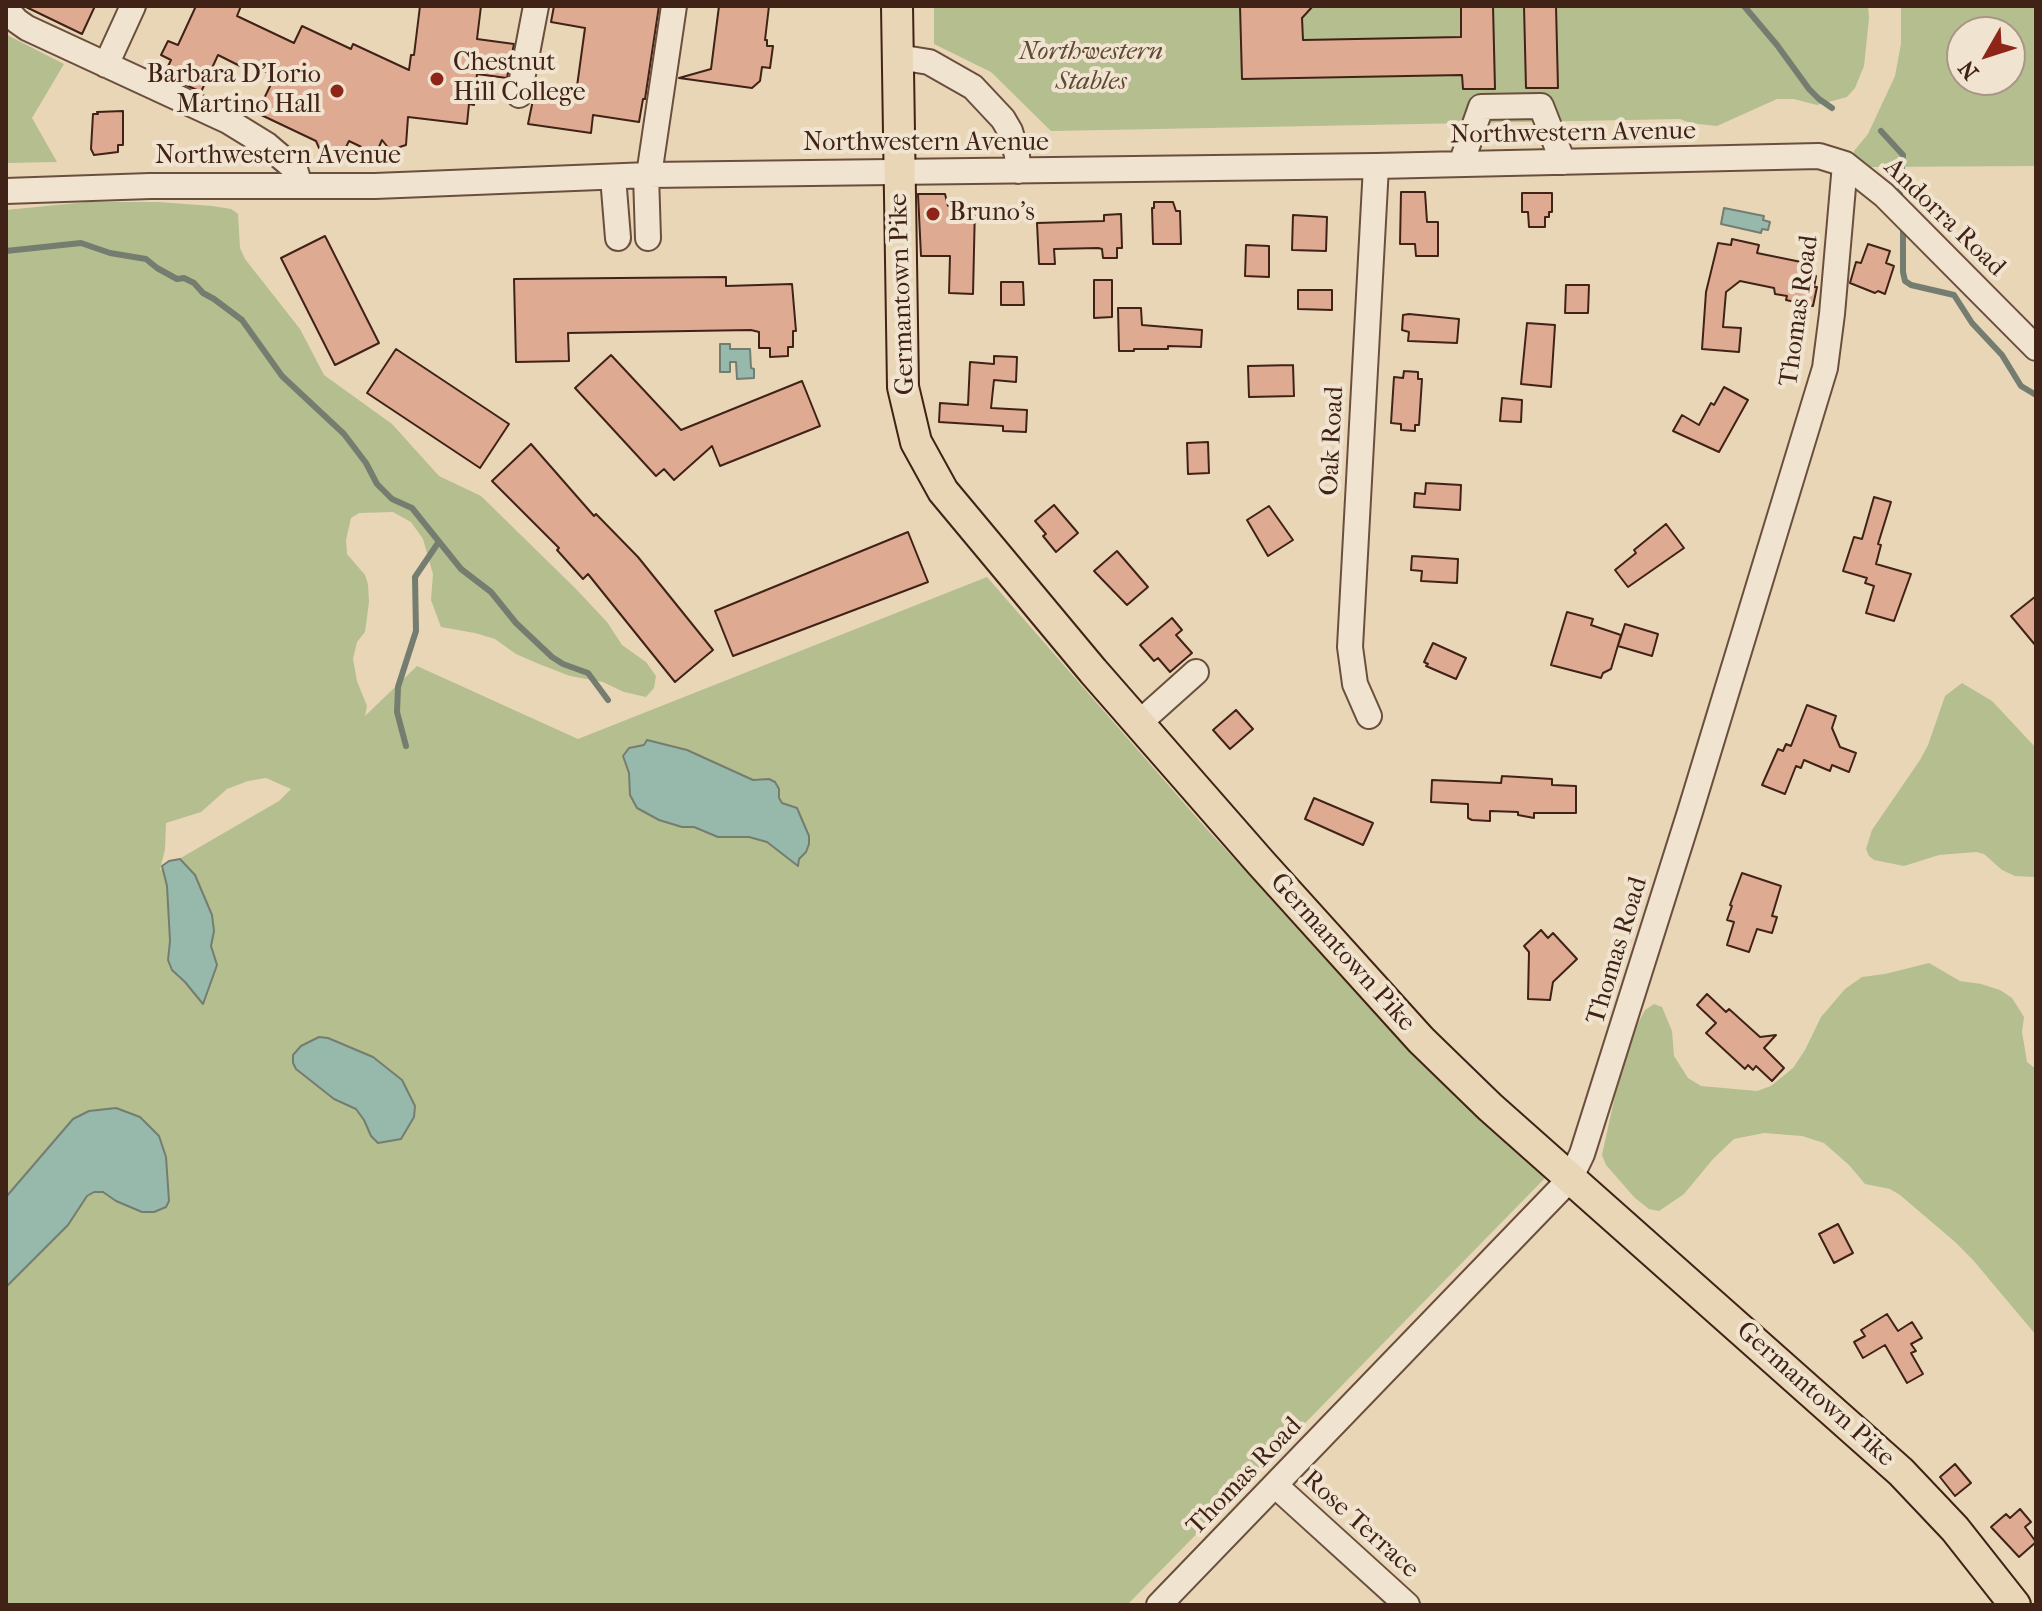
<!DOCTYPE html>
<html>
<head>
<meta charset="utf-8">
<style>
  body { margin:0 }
  #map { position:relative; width:2042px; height:1611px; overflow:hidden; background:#e8d6b7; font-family:"IM FELL French Canon",serif }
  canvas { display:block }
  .frame { position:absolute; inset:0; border:8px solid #412216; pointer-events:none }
  .north { position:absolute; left:1946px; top:16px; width:80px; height:80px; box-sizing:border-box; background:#f0e4d0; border:2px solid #aa9686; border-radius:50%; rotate:231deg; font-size:22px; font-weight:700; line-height:32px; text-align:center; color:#412216 }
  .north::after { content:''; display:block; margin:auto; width:28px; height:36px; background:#8f2418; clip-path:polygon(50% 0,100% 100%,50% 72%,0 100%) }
</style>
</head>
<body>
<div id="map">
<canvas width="2042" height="1611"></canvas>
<div class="frame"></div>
<div class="north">N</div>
</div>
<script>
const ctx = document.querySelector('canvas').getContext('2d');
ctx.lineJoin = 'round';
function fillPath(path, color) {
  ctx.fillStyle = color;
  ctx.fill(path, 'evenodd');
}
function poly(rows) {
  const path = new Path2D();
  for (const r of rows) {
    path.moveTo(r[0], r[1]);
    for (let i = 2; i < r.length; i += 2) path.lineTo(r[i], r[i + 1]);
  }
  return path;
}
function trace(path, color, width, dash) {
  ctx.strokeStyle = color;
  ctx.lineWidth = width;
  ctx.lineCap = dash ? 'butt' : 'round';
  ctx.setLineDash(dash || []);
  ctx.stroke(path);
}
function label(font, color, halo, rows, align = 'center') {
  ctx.font = font + ' "IM FELL French Canon",serif';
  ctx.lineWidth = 8;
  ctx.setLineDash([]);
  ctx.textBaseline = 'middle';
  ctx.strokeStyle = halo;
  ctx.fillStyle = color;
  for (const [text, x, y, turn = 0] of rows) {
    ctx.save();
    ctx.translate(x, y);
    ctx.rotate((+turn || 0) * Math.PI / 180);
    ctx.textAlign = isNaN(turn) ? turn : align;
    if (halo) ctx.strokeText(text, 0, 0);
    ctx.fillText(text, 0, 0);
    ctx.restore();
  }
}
fillPath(poly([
  [934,6,1868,6,1869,18,1864,66,1855,88,1847,97,1817,105,1794,99,1777,99,1717,126,1690,123,1680,119,1051,131,991,72,934,44],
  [1901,6,2036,6,2036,166,1867,167,1854,156,1854,151,1868,134,1895,76,1901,44],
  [1962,32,2010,32,2010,80,1962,80],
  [6,31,9,36,64,64,32,118,57,162,6,163],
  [87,202,158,202,212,206,231,209,238,214,240,248,245,259,300,329,324,375,392,424,439,476,481,496,575,588,607,622,622,645,646,662,656,676,654,688,646,697,624,692,603,682,570,676,539,664,516,654,495,639,475,633,441,627,431,600,433,574,423,539,411,522,393,512,359,513,351,518,346,540,347,554,365,575,368,584,369,602,365,632,357,642,353,659,357,681,367,706,365,716,417,666,578,739,987,577,1204,826,1420,1060,1545,1178,1127,1605,6,1605,6,210],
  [266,778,291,789,279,801,160,870,165,849,166,823,201,812,227,789,248,781],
  [1962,683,1992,701,2036,748,2036,877,2015,876,2002,870,1984,854,1976,852,1939,855,1904,866,1874,860,1869,856,1866,849,1872,830,1920,760,1928,745,1945,696],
  [1929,963,1960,981,1981,984,2000,990,2012,998,2024,1017,2022,1032,2027,1062,2036,1069,2036,1335,1973,1260,1954,1241,1900,1195,1890,1189,1865,1184,1849,1165,1824,1143,1802,1136,1764,1133,1734,1139,1713,1159,1684,1194,1659,1211,1649,1209,1635,1198,1606,1165,1602,1155,1622,1064,1633,1033,1645,1010,1654,1004,1662,1007,1672,1031,1674,1056,1688,1078,1701,1086,1757,1091,1771,1086,1793,1068,1805,1050,1821,1017,1845,989,1862,977,1885,974]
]), '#b4be8f');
const water = poly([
  [1724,208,1764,216,1763,220,1770,222,1768,230,1762,229,1761,233,1721,224,1724,208],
  [720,344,730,344,730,349,750,349,751,368,754,369,754,378,737,379,736,362,730,362,730,372,720,372,720,344],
  [647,740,687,750,753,780,769,779,775,782,779,789,779,798,782,803,797,808,809,836,809,844,806,852,799,859,798,866,767,842,749,837,718,837,694,827,682,827,659,820,637,808,630,795,629,773,623,756,629,748,644,745,647,740],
  [180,859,195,875,212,915,214,931,211,946,217,965,203,1004,185,982,172,970,168,960,170,941,167,886,162,866,169,861,180,859],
  [319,1037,328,1038,373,1057,402,1080,415,1106,414,1117,401,1139,378,1143,371,1136,364,1120,356,1109,334,1099,296,1069,293,1063,293,1055,301,1046,319,1037],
  [116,1108,140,1117,159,1136,166,1157,169,1201,166,1207,154,1212,142,1212,116,1201,103,1192,94,1192,87,1196,68,1225,6,1287,6,1197,73,1119,89,1111,116,1108]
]);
fillPath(water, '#97b9ac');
trace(water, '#757d70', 2);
trace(poly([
  [1744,6,1777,45,1809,89,1819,99,1832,108],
  [1881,131,1903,155,1900,194],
  [1903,229,1903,272,1905,281,1911,285,1954,295,1972,323,2002,355,2021,386,2036,395],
  [6,251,81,243,110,253,146,259,157,268,177,279,184,278,194,283,203,293,214,299,242,320,282,376,344,434,366,463,377,484,392,499,412,508,461,569,491,592,516,623,552,657,563,664,588,673,608,700],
  [406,746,397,712,398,687,416,631,415,577,438,543]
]), '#757d70', 6);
const building = poly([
  [24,6,95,6,82,34,24,6],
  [196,6,241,6,237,16,294,43,302,26,351,49,353,44,409,70,411,55,414,55,420,6,481,6,477,39,514,44,507,78,477,74,474,105,469,104,467,124,408,117,406,145,390,150,382,140,376,154,349,141,345,149,332,154,319,148,316,141,257,113,275,76,242,60,240,66,218,55,201,92,164,75,171,60,161,55,168,41,178,45,196,6],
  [554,6,659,6,645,99,643,99,639,122,593,115,591,133,528,124,534,95,575,101,585,28,551,22,554,6],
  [719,6,769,6,765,40,767,40,767,46,773,46,770,68,762,67,760,81,752,88,679,78,711,69,719,6],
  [1240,6,1313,6,1302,18,1303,40,1461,37,1461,6,1493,6,1495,89,1463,89,1462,75,1242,79,1240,6],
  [1524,6,1556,6,1558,88,1526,88,1524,6],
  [123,111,123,145,118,145,118,152,94,155,91,149,93,114,98,114,97,112,123,111],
  [1401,192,1425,192,1427,222,1438,222,1438,256,1416,256,1415,244,1400,244,1401,192],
  [1522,193,1552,193,1552,212,1549,212,1549,217,1545,217,1545,227,1529,227,1528,212,1522,212,1522,193],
  [918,194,945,194,948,206,975,206,973,294,949,293,950,256,921,256,918,194],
  [1154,202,1173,202,1176,211,1180,211,1181,244,1153,244,1152,208,1154,208,1154,202],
  [1121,214,1122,248,1117,248,1117,258,1103,258,1102,249,1098,248,1054,249,1055,264,1039,264,1037,223,1104,221,1104,215,1121,214],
  [1293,215,1327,217,1326,251,1292,250,1293,215],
  [325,236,379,343,335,365,281,258,325,236],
  [1732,239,1759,245,1757,253,1811,264,1809,275,1816,276,1814,287,1817,287,1813,306,1786,300,1787,296,1775,294,1774,288,1740,281,1726,292,1723,327,1741,328,1739,352,1702,349,1706,292,1718,243,1731,245,1732,239],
  [1868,244,1890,251,1886,263,1894,266,1885,294,1878,291,1875,293,1850,283,1856,262,1861,263,1868,244],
  [1246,245,1269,246,1269,277,1245,276,1246,245],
  [726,277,726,286,792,284,796,331,793,331,793,347,788,347,788,356,770,357,770,348,759,348,759,332,751,330,568,333,569,361,516,362,514,279,726,277],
  [1094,280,1112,280,1112,317,1094,318,1094,280],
  [1001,282,1023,282,1024,305,1001,305,1001,282],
  [1566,285,1589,285,1588,313,1565,313,1566,285],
  [1298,290,1332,290,1332,310,1298,309,1298,290],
  [1118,308,1141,308,1142,325,1202,330,1201,347,1168,346,1168,349,1134,349,1134,351,1119,351,1118,308],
  [1409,314,1459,319,1457,343,1408,341,1409,332,1402,330,1403,315,1409,314],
  [1527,323,1555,325,1551,387,1521,384,1527,323],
  [396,349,509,424,480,468,367,393,396,349],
  [611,355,681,430,802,381,820,426,720,466,712,446,674,480,664,469,656,476,575,388,611,355],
  [994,356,1017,357,1016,382,994,380,991,408,1027,410,1026,432,1003,431,1003,426,939,422,940,403,968,405,970,362,994,364,994,356],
  [1293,365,1294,396,1249,397,1248,366,1293,365],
  [1404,371,1418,372,1418,379,1422,379,1419,425,1415,425,1415,431,1401,430,1401,424,1391,423,1394,377,1403,378,1404,371],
  [1724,387,1748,400,1719,452,1673,431,1682,415,1699,425,1711,403,1714,405,1724,387],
  [1502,398,1522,400,1521,422,1500,421,1502,398],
  [1208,442,1209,473,1188,474,1187,443,1208,442],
  [531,444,594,516,596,514,638,557,713,650,675,682,588,574,583,579,557,550,559,548,492,481,531,444],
  [1426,483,1461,485,1460,510,1414,507,1415,493,1425,494,1426,483],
  [1874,497,1891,502,1878,544,1881,545,1876,564,1911,574,1894,621,1866,613,1874,586,1865,583,1867,578,1843,571,1854,537,1862,539,1874,497],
  [1054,505,1078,533,1056,552,1043,536,1046,534,1035,521,1054,505],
  [1269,506,1293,540,1268,556,1247,520,1269,506],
  [1666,524,1684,548,1628,587,1615,570,1636,553,1634,550,1666,524],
  [908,532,928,582,733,656,715,611,908,532],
  [1117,551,1148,587,1127,605,1094,571,1117,551],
  [1412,556,1458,559,1457,583,1421,581,1422,571,1411,570,1412,556],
  [2036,596,2036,646,2011,616,2036,596],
  [1567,612,1593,619,1591,625,1621,635,1611,669,1603,673,1601,678,1551,665,1567,612],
  [1172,618,1182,630,1176,635,1192,653,1170,672,1158,658,1154,661,1140,645,1172,618],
  [1625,624,1658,634,1652,656,1618,646,1625,624],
  [1433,643,1466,658,1456,679,1426,666,1428,664,1424,662,1433,643],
  [1807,705,1836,716,1832,728,1840,747,1856,753,1849,772,1832,765,1830,771,1804,760,1801,768,1796,766,1785,794,1762,785,1778,749,1783,751,1786,744,1791,746,1807,705],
  [1236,710,1253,729,1230,749,1213,730,1236,710],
  [1502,776,1552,779,1552,785,1576,786,1576,813,1534,813,1534,818,1518,815,1518,812,1490,811,1490,821,1472,820,1468,818,1468,804,1431,802,1432,780,1501,783,1502,776],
  [1314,798,1373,823,1363,845,1305,819,1314,798],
  [1742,873,1781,886,1772,916,1777,917,1772,933,1757,929,1749,952,1727,945,1734,922,1727,920,1732,906,1730,905,1742,873],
  [1541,930,1548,938,1553,933,1577,959,1553,982,1550,1000,1528,999,1529,952,1524,946,1541,930],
  [1707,994,1726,1012,1729,1009,1760,1037,1776,1035,1764,1048,1784,1068,1772,1081,1756,1066,1753,1070,1748,1065,1745,1069,1706,1033,1716,1023,1697,1005,1707,994],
  [1838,1224,1853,1253,1834,1263,1819,1234,1838,1224],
  [1887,1314,1898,1331,1912,1322,1922,1338,1911,1344,1916,1351,1911,1353,1923,1374,1907,1383,1885,1345,1863,1358,1854,1342,1865,1336,1861,1330,1887,1314],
  [1955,1464,1971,1483,1955,1496,1940,1477,1955,1464],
  [2020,1509,2031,1522,2025,1527,2036,1542,2019,1557,1991,1527,2006,1514,2010,1518,2020,1509]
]);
fillPath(building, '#deaa92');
trace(building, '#412216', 2);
const minor = poly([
  [6,9,17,21,27,28,228,121,267,145,295,169,300,186],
  [898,57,929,62,973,87,1003,119,1010,131,1017,155,1018,171],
  [106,65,133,6],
  [519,95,536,6],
  [1461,164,1481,107,1541,106,1563,162],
  [646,175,648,238],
  [649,175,674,6],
  [613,177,618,238],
  [6,191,150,186,375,186,649,175,1376,166,1819,156,1845,164,1884,195,2036,348],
  [1369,716,1355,684,1350,647,1376,166],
  [1139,723,1196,672],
  [1276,1486,1407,1605],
  [1159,1605,1570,1179,1582,1154,1690,812,1825,368,1832,314,1845,164]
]);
const major = poly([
  [897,6,903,387,916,442,943,491,1093,671,1261,863,1421,1040,1490,1107,1901,1472,1955,1529,2015,1605]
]);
trace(minor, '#6b4f3e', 28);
trace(major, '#412216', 34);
trace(minor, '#f0e4d0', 24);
trace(major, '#e8d6b7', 30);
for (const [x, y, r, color] of [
  [437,79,8,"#8f2418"],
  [337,91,8,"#8f2418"],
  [933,214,8,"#8f2418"]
]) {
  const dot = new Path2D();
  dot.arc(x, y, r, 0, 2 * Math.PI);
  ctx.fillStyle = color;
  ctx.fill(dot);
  trace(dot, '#f0e4d0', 3);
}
label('italic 26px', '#5e4934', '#f0e4d0', [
  ["Northwestern",1091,53],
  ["Stables",1091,83]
]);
label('26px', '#412216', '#f0e4d0', [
  ["Chestnut",453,64],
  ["Hill College",453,94],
  ["Barbara D'Iorio",321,76,"right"],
  ["Martino Hall",321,106,"right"],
  ["Bruno's",949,214]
], 'left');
label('26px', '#412216', '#f0e4d0', [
  ["Northwestern Avenue",1573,134,-1],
  ["Northwestern Avenue",926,144],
  ["Northwestern Avenue",278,157],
  ["Andorra Road",1944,218,44],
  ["Germantown Pike",903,294,-92],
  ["Thomas Road",1800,311,-82],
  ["Oak Road",1333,441,-87],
  ["Thomas Road",1618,951,-73],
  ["Germantown Pike",1342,953,48],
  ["Germantown Pike",1815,1395,42],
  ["Thomas Road",1245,1477,-46],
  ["Rose Terrace",1360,1525,42]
]);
</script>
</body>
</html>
